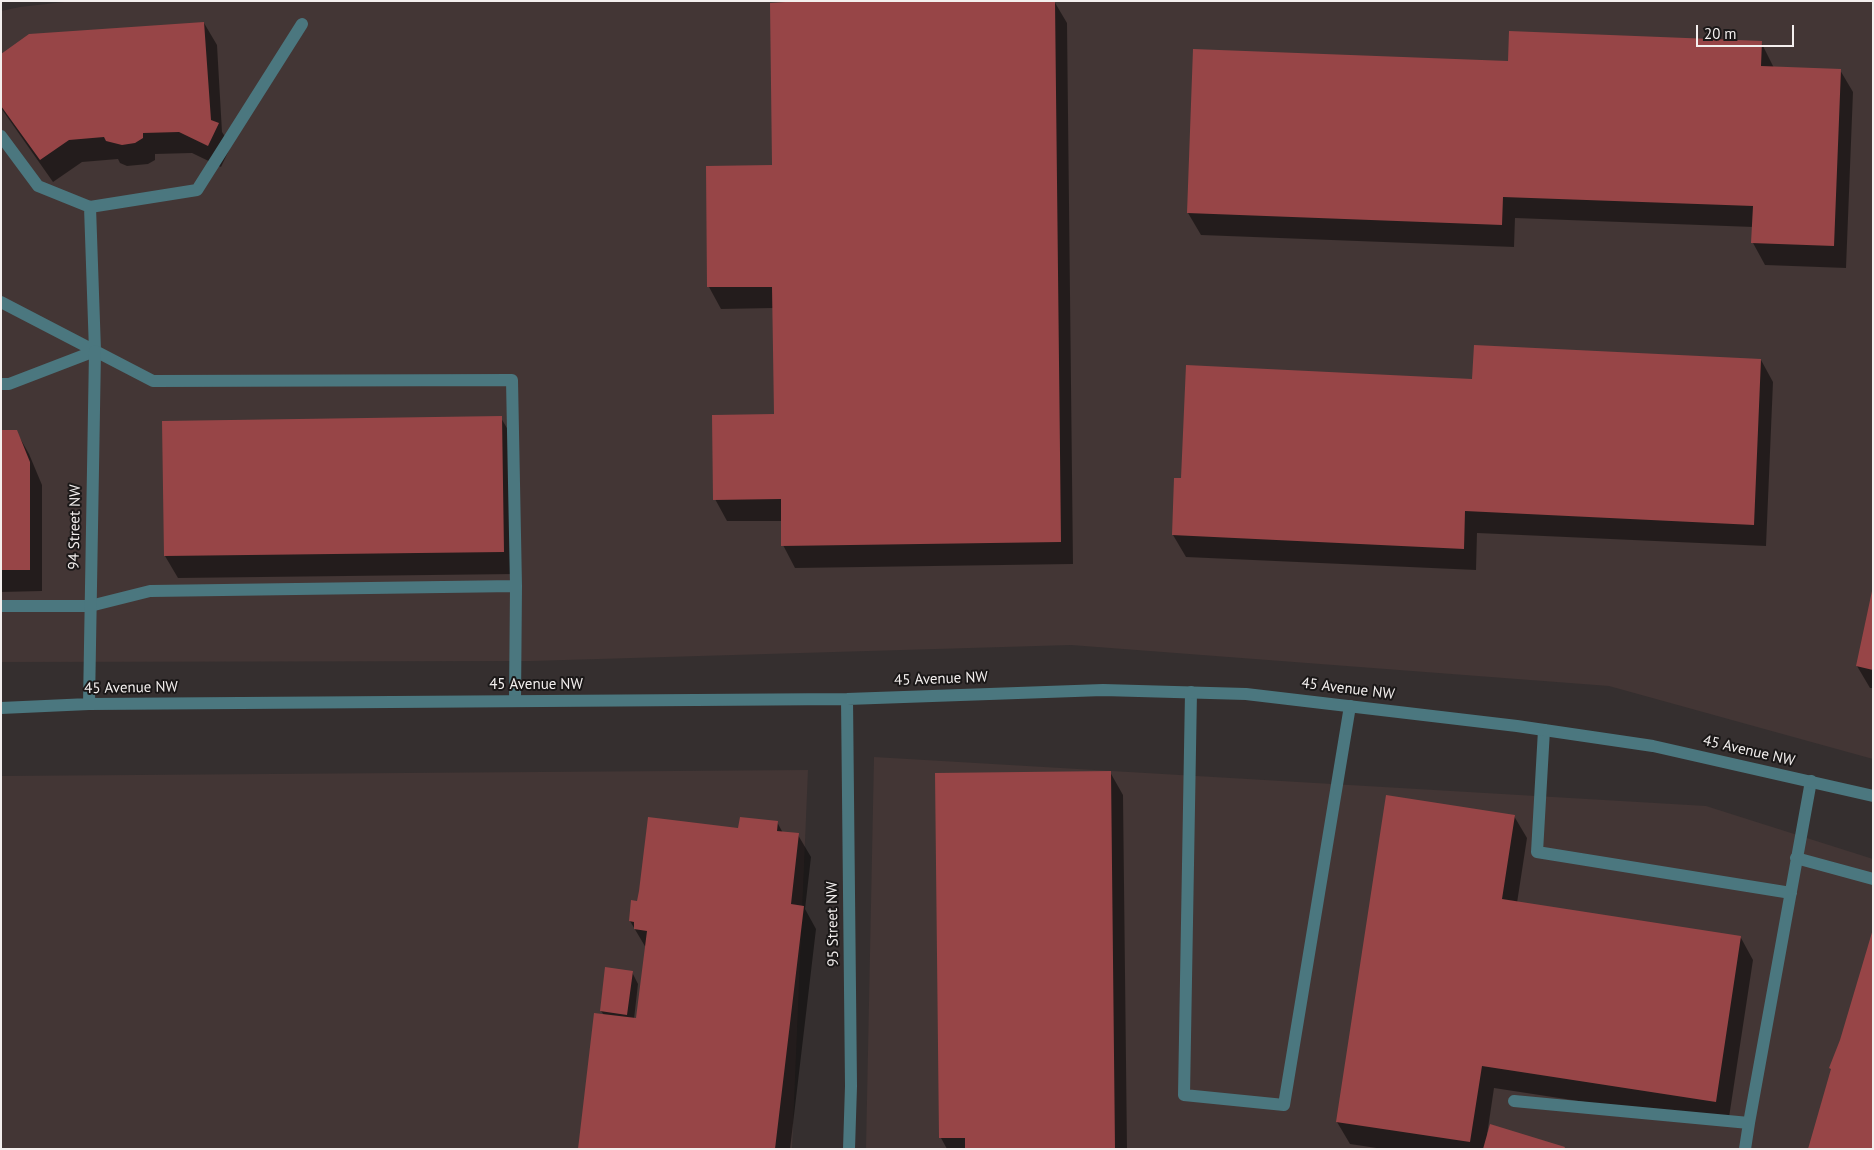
<!DOCTYPE html>
<html>
<head>
<meta charset="utf-8">
<style>
  body { margin:0 }
  #map { position:relative; width:1874px; height:1150px; overflow:hidden; background:#352f2f; font-family:"PT Sans",sans-serif }
  canvas { display:block }
  .frame { position:absolute; inset:0; border:2px solid #f3efee; pointer-events:none }
  .scale { position:absolute; left:1696px; top:25px; width:98px; height:22px; box-sizing:border-box; border:2px solid #f3efee; border-top:0; padding-left:6px; font-size:15px; line-height:18px; white-space:nowrap; color:#f3efee; -webkit-text-stroke:4px #1b1818; paint-order:stroke }
</style>
</head>
<body>
<div id="map">
<canvas width="1874" height="1150"></canvas>
<div class="frame"></div>
<div class="scale">20 m</div>
</div>
<script>
const ctx = document.querySelector('canvas').getContext('2d');
ctx.lineJoin = 'round';
function fillPath(path, color) {
  ctx.fillStyle = color;
  ctx.fill(path, 'evenodd');
}
function poly(rows) {
  const path = new Path2D();
  for (const r of rows) {
    path.moveTo(r[0], r[1]);
    for (let i = 2; i < r.length; i += 2) path.lineTo(r[i], r[i + 1]);
  }
  return path;
}
function trace(path, color, width, dash) {
  ctx.strokeStyle = color;
  ctx.lineWidth = width;
  ctx.lineCap = dash ? 'butt' : 'round';
  ctx.setLineDash(dash || []);
  ctx.stroke(path);
}
function label(font, color, halo, rows, align = 'center') {
  ctx.font = font + ' "PT Sans",sans-serif';
  ctx.lineWidth = 4;
  ctx.setLineDash([]);
  ctx.textBaseline = 'middle';
  ctx.strokeStyle = halo;
  ctx.fillStyle = color;
  for (const [text, x, y, turn = 0] of rows) {
    ctx.save();
    ctx.translate(x, y);
    ctx.rotate((+turn || 0) * Math.PI / 180);
    ctx.textAlign = isNaN(turn) ? turn : align;
    if (halo) ctx.strokeText(text, 0, 0);
    ctx.fillText(text, 0, 0);
    ctx.restore();
  }
}
fillPath(poly([
  [73,1,1873,1,1873,759,1609,686,1071,645,531,661,1,662,1,11,20,7],
  [874,757,1706,806,1873,859,1873,1149,866,1149],
  [808,770,792,1149,1,1149,1,776]
]), '#433635');
fillPath(poly([
  [1054,1,1067,23,1073,564,795,568,783,545,782,521,727,521,715,499,775,415,774,308,721,309,709,287,773,166],
  [204,23,217,45,222,132,231,146,221,167,192,153,155,154,155,160,148,164,127,166,120,163,118,159,82,162,53,182,1,108,1,55],
  [1761,42,1774,68,1840,70,1853,92,1846,268,1765,265,1753,243,1753,227,1515,218,1514,247,1201,235,1188,213,1509,62],
  [1761,360,1773,382,1766,546,1477,533,1476,570,1186,557,1173,535,1182,479,1474,380],
  [501,418,514,440,516,574,178,578,165,556],
  [1,431,16,431,29,454,42,485,42,591,1,592],
  [1873,593,1873,688,1870,688,1857,666],
  [1110,772,1123,795,1127,1149,947,1149,941,1138,936,775],
  [1514,816,1527,838,1517,903,1741,938,1753,960,1728,1124,1494,1088,1487,1135,1564,1149,1383,1149,1350,1144,1337,1122],
  [777,822,783,833,798,835,811,857,805,909,816,929,790,1149,579,1149,604,1015,601,1011,632,972,638,984,634,1019,637,1019,646,948,630,921,638,902,739,829]
]), '#0007');
fillPath(poly([
  [800,1,1055,1,1061,542,781,546,781,499,713,500,712,415,774,414,772,287,707,287,706,166,772,165,770,3],
  [204,22,211,120,219,123,208,146,179,132,143,133,143,138,135,143,122,145,106,141,104,137,69,140,40,160,1,106,1,54,29,34],
  [1509,31,1762,41,1761,66,1841,69,1834,246,1751,243,1753,206,1503,197,1502,225,1187,213,1193,49,1508,61],
  [1474,345,1761,359,1754,525,1465,511,1464,549,1172,535,1174,478,1181,478,1186,365,1472,379],
  [502,416,504,552,164,556,162,421],
  [1,430,17,430,30,462,30,570,1,570],
  [1872,591,1873,591,1873,670,1856,666],
  [1111,771,1115,1149,965,1149,965,1138,939,1138,935,773],
  [1386,795,1515,815,1502,899,1741,936,1716,1102,1482,1066,1470,1142,1336,1122],
  [648,817,738,828,740,817,778,821,777,831,799,833,791,904,804,906,775,1149,578,1149,594,1013,636,1018,647,931,634,929,634,922,629,921,631,900,637,901,639,891],
  [1873,929,1873,1149,1808,1149,1831,1069,1829,1068,1840,1040],
  [605,967,633,971,627,1015,600,1011],
  [1490,1124,1565,1147,1564,1149,1483,1149]
]), '#974547');
trace(poly([
  [1,136,38,186,90,207,95,351],
  [90,207,197,190,302,24],
  [1,302,153,381,512,380,516,586,150,591,90,606,1,606],
  [1,384,9,384,95,351],
  [1191,692,1184,1095,1284,1105,1350,706],
  [515,701,516,586],
  [1544,730,1537,852,1791,893],
  [1796,858,1873,879],
  [1514,1101,1749,1123,1811,781],
  [1745,1149,1749,1123]
]), '#4b777f', 12);
trace(poly([
  [847,699,851,1086,849,1149],
  [89,704,95,351],
  [1,708,89,704,847,699,1103,690,1246,694,1517,726,1653,746,1873,796]
]), '#4b777f', 12);
label('15px', '#f3efee', '#1b1818', [
  ["94 Street NW",75,527,-89],
  ["45 Avenue NW",941,679,-2],
  ["45 Avenue NW",536,685],
  ["45 Avenue NW",131,688,-1],
  ["45 Avenue NW",1348,689,7],
  ["45 Avenue NW",1749,751,13],
  ["95 Street NW",833,924,-91]
]);
</script>
</body>
</html>
